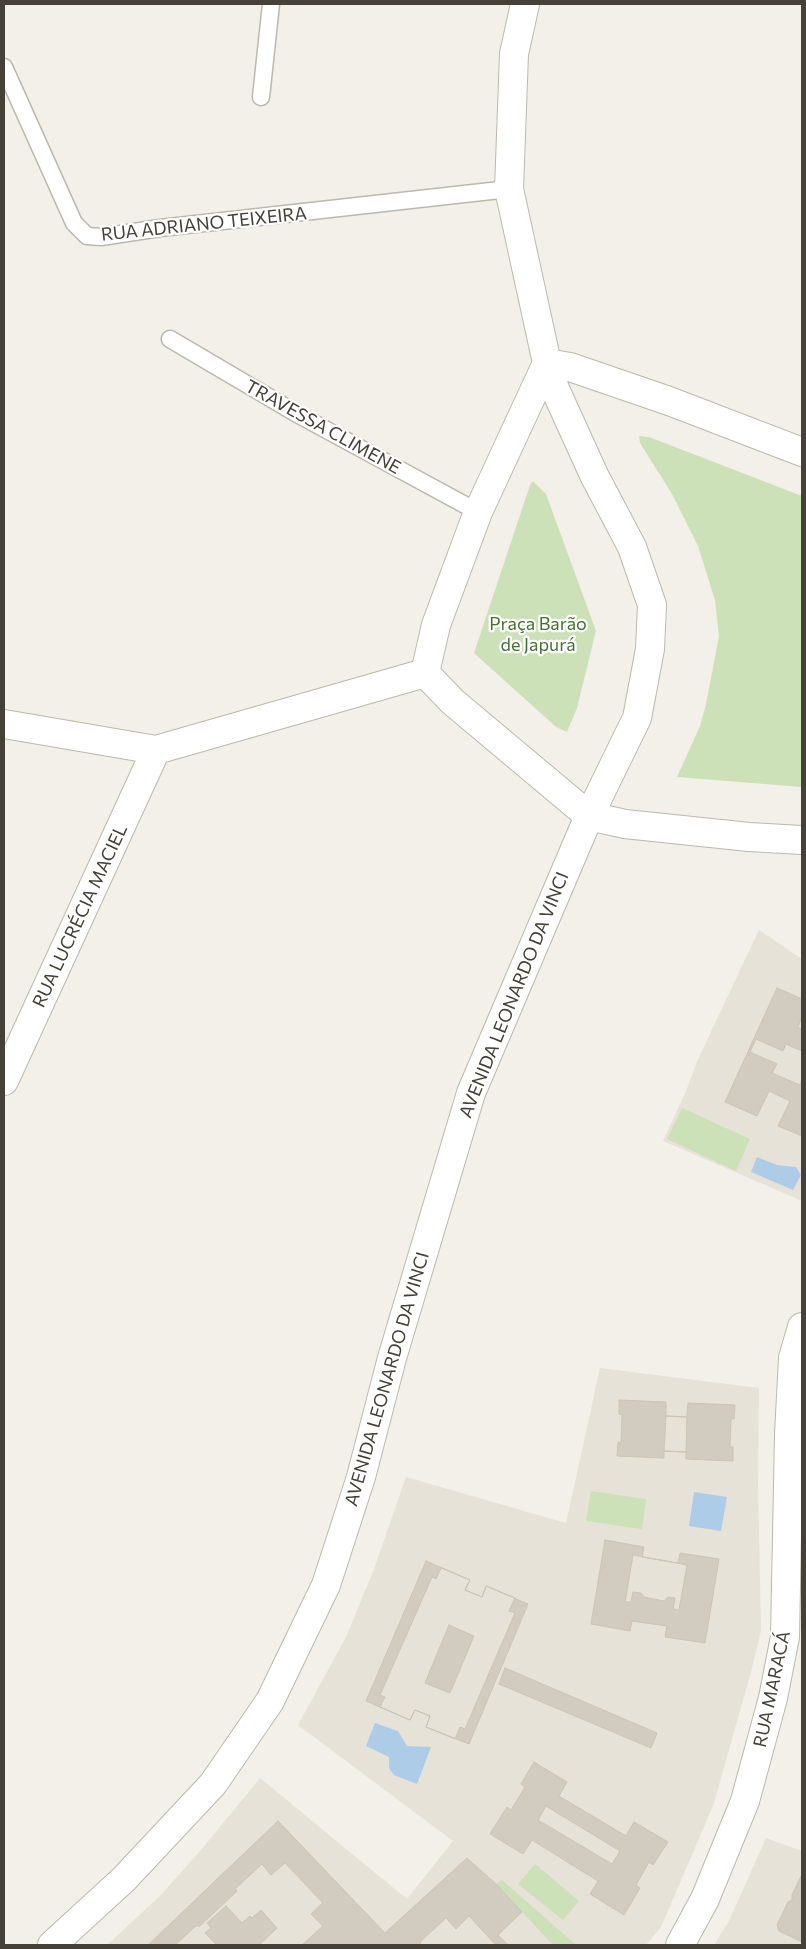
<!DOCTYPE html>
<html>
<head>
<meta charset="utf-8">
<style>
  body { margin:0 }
  #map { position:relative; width:806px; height:1949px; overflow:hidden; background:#f2f0e9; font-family:Commissioner,sans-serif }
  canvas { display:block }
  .frame { position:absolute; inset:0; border:5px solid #454138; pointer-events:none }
</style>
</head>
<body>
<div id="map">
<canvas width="806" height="1949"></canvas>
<div class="frame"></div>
</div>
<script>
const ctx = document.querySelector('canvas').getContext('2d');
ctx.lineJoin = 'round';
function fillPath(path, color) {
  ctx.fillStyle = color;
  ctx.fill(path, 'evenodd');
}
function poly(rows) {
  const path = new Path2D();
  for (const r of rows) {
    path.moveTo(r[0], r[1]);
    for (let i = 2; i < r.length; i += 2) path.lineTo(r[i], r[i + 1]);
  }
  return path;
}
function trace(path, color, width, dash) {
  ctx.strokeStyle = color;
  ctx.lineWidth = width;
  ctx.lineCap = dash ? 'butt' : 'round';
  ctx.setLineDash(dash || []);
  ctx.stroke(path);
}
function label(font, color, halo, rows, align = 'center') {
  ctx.font = font + ' Commissioner,sans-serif';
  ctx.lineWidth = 4.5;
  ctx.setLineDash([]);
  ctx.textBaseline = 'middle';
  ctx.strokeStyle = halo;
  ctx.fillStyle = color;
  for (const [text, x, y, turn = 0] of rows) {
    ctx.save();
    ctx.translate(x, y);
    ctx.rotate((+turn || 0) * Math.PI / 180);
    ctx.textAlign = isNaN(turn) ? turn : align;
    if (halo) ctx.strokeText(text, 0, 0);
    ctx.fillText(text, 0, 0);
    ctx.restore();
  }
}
fillPath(poly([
  [759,930,802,959,802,1201,663,1141,686,1091,699,1057],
  [600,1368,759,1388,758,1484,761,1631,751,1672,713,1806,661,1927,646,1945,107,1945,161,1895,201,1850,260,1778,407,1899,453,1841,298,1725,346,1637,374,1569,406,1477,566,1523],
  [766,1838,802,1851,802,1945,714,1945,729,1921]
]), '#e6e2d8');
fillPath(poly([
  [639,436,649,437,802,496,802,787,677,777,700,726,706,704,719,636,715,600,698,546,672,494,640,443],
  [533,481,546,494,596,631,577,708,567,732,556,727,474,653,530,485],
  [682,1108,750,1139,736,1171,667,1139],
  [591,1491,646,1499,642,1529,586,1521],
  [535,1864,579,1901,563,1920,518,1884],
  [502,1880,576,1945,553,1945,496,1884]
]), '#cce1b7');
fillPath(poly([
  [757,1157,777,1165,796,1167,801,1175,793,1190,751,1172],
  [694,1492,727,1497,721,1531,689,1526],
  [375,1723,398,1731,407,1746,431,1747,417,1784,394,1775,389,1768,389,1757,366,1746]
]), '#adcce8');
const building = poly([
  [777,988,802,999,802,1017,798,1027,802,1029,802,1136,778,1126,790,1101,769,1091,757,1116,725,1102,777,988],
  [756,1039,783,1051,786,1044,802,1051,802,1081,800,1085,772,1073,777,1064,750,1052,756,1039],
  [619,1400,666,1402,666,1416,687,1417,688,1403,735,1405,734,1419,731,1419,730,1447,733,1447,733,1461,686,1459,686,1452,664,1451,664,1458,617,1456,618,1442,621,1443,622,1415,619,1414,619,1400],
  [666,1416,687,1417,686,1452,664,1451,666,1416],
  [605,1540,644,1547,642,1557,678,1563,680,1553,719,1559,705,1643,665,1637,667,1626,632,1621,630,1631,591,1624,605,1540],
  [633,1555,687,1565,679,1610,673,1609,675,1598,668,1597,664,1601,644,1597,641,1593,633,1592,631,1602,625,1602,633,1555],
  [426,1561,470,1580,465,1590,482,1597,486,1586,528,1604,469,1744,426,1727,430,1716,415,1710,410,1720,366,1701,426,1561],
  [441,1568,470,1580,465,1590,482,1597,486,1586,515,1598,509,1611,515,1613,465,1729,460,1727,455,1739,426,1727,430,1716,415,1710,410,1720,380,1707,385,1697,380,1695,432,1577,436,1579,441,1568],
  [449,1625,474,1636,450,1693,425,1683,449,1625],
  [505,1668,657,1733,651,1748,499,1684,505,1668],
  [534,1762,567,1782,559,1796,626,1836,634,1822,668,1842,653,1865,649,1862,636,1885,640,1888,624,1915,590,1894,598,1881,532,1840,523,1854,490,1834,507,1807,511,1810,525,1787,521,1784,534,1762],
  [546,1806,620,1851,612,1864,538,1820,546,1806],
  [278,1821,385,1933,467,1858,496,1884,522,1912,498,1935,508,1945,148,1945,278,1821],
  [285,1863,323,1903,311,1914,323,1926,302,1945,175,1945,197,1925,199,1927,237,1891,235,1889,262,1864,271,1875,285,1863],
  [802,1874,802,1942,779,1931,777,1925,788,1902,792,1900,792,1895,802,1874],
  [226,1906,242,1923,250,1916,252,1918,261,1910,277,1928,259,1945,217,1945,205,1933,211,1928,207,1923,226,1906],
  [469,1916,496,1945,421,1945,420,1942,446,1918,456,1929,469,1916]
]);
fillPath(building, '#d2ccc0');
trace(building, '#ccc4b4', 1);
const lane = poly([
  [4,67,74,223,87,236,101,237,160,228,509,189],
  [261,97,271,4],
  [170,339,299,415,478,512]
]);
const street = poly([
  [547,363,478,512,436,625,425,673,453,702,589,816,625,824,749,837,802,840],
  [547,363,570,367,669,401,802,452],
  [4,724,156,750,425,673],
  [4,1081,156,750],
  [52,1945,124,1879,213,1784,270,1701,326,1585,361,1477,392,1358,471,1093,589,816,637,718,650,649,652,605,632,547,594,475,555,389,547,363,509,189,514,54,525,4],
  [680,1945,705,1899,745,1801,773,1698,785,1637,789,1434,793,1358,802,1327]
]);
trace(lane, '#bdb8ac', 19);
trace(street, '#bdb8ac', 30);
trace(lane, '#fff', 16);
trace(street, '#fff', 28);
label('18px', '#454138', '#fff', [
  ["RUA ADRIANO TEIXEIRA",204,224,-6],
  ["TRAVESSA CLIMENE",323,427,29],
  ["RUA LUCRÉCIA MACIEL",80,916,-65],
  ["AVENIDA LEONARDO DA VINCI",514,995,-68],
  ["AVENIDA LEONARDO DA VINCI",387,1379,-74],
  ["RUA MARACÁ",772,1689,-78]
]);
label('18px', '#467032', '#fff', [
  ["Praça Barão",538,624],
  ["de Japurá",538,645]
]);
</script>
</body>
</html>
